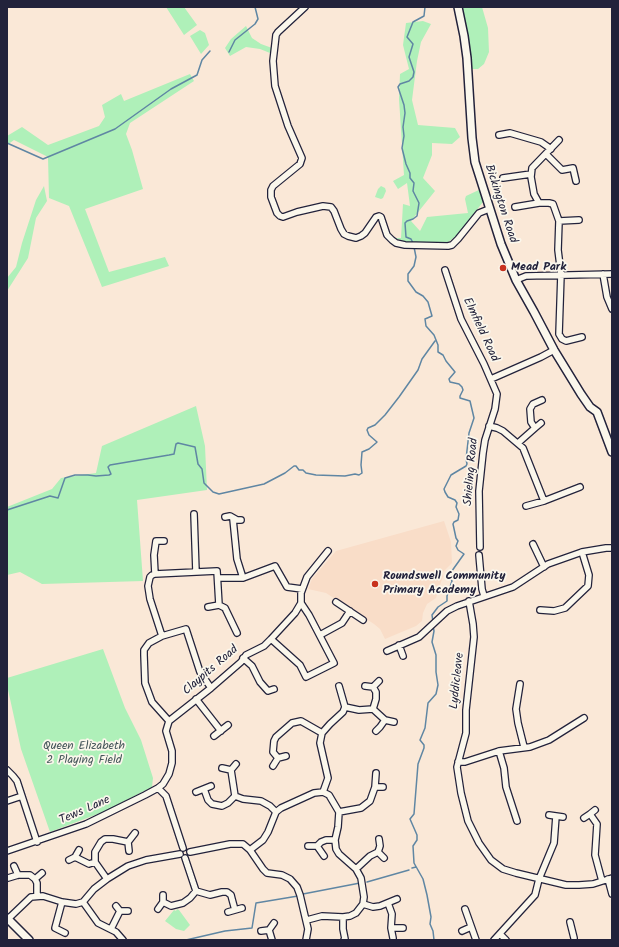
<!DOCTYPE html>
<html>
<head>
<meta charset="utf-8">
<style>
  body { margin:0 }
  #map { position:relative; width:619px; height:947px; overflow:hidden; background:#fae8d7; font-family:Kalam,sans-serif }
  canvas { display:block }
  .frame { position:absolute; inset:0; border:8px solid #22223b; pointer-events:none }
</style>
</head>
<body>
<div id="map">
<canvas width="619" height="947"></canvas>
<div class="frame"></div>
</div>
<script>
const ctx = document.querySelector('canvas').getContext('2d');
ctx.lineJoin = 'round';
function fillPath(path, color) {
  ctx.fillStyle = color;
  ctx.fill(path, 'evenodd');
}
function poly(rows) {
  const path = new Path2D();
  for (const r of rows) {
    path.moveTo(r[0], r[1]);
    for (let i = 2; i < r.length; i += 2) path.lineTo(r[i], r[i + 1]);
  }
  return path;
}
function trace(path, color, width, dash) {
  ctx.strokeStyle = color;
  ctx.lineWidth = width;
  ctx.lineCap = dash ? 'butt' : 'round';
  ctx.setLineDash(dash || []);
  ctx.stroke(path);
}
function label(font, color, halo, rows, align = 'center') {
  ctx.font = font + ' Kalam,sans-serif';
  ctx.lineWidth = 3.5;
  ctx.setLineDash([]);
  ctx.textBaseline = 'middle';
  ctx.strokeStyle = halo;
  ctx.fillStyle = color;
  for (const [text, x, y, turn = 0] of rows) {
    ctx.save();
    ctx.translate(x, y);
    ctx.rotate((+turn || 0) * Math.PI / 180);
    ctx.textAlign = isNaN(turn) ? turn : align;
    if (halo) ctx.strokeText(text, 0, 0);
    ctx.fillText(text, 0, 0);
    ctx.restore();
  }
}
fillPath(poly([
  [444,521,451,542,452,563,443,572,443,576,436,598,427,604,423,613,422,621,416,626,385,639,380,629,374,624,326,593,308,589,312,579,336,551]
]), '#f9ddc8');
fillPath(poly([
  [166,7,184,7,197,25,184,35],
  [461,7,482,7,488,28,489,52,484,64,478,69,471,69],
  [423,21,431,24,421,42,417,61,412,100,418,125,455,128,460,137,452,144,432,143,432,155,423,178,435,191,411,221,420,231,427,217,468,213,465,199,466,196,481,189,483,202,456,236,447,243,406,242,395,238,401,238,403,204,410,206,407,183,398,189,393,181,404,175,399,99,400,74,409,69,403,45,406,23],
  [246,26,252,38,261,44,272,48,270,53,260,49,246,47,230,56,225,48,231,39],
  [200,30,205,33,209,45,201,54,190,36],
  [190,74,194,81,130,123,126,134,132,150,143,189,85,209,109,272,165,257,169,266,102,287,69,206,49,198,48,157,14,140,7,145,7,136,22,127,48,145,99,126,105,117,102,105,121,94,124,101],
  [44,186,47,201,36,218,28,258,7,291,7,278,16,267,22,243,36,200],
  [381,186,385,188,386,191,383,198,381,199,375,197,378,189],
  [196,406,205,446,207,490,137,500,143,581,42,584,20,572,7,575,7,507,52,489,61,478,96,473,102,446],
  [103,649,125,708,141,740,153,778,152,787,103,812,50,832,21,749,7,685,7,678],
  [177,909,179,910,190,925,184,931,176,929,165,921,174,910,176,911]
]), '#aff0b9');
trace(poly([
  [229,52,235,40,255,24,258,19,255,7],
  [7,143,43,159,115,129,171,89,197,75,202,60,210,51],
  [413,243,411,239,406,237,405,223,407,221,413,219,417,216,419,203,413,191,414,183,410,178,410,173,406,164,402,148,404,136,403,127,405,113,404,105,398,87,400,84,409,81,413,77,414,72,409,57,413,44,407,37,413,22,424,16,425,7],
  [414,247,416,257,414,266,408,274,408,281,416,292,423,296,428,302,432,316,425,319,426,326,434,335,438,345,438,352,443,355,446,361,455,372,449,379,450,382,459,384,462,387,463,390,460,396,460,398,470,401,474,418,469,433,466,459,467,464,466,466,451,475,444,489,445,492,448,497,455,500,457,503,456,507,459,514,458,520,454,522,453,524,456,538,458,541,456,546,458,550,464,554,449,575,452,581,447,596,447,601,438,607,432,615,433,622],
  [7,510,50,496,58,498,65,478,75,475,88,475,96,476,109,475,111,474,108,467,110,465,169,455,174,454,176,444,178,443,195,447,198,464,202,469,204,483,213,492,219,494,264,484,285,473,294,466,296,466,299,470,303,470,306,473,316,475,345,476,355,474,359,475,362,473,361,465,362,452,369,449,376,443,377,442,369,435,367,430,368,428,375,425,385,415,399,397,418,370,422,359,435,341],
  [433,626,434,631,432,642,436,655,436,672,438,685,436,694,428,703,425,728,420,740,424,745,424,748,418,764,414,814,410,819,417,835,417,840,413,846,414,863,423,879,427,895,431,917,430,924,433,931,434,940],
  [412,868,416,867],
  [367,882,409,870],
  [303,894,360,883],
  [186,940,225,931,252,928,256,903,298,896]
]), '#5f86a3', 1.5);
const minor = poly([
  [305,7,278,32,276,35,275,44,273,61,275,86,288,126,302,158,300,164,273,186,271,190,271,197,277,213,280,216,283,217,297,212,323,206,331,207,334,211,341,229,344,234,348,236,356,238,361,236,365,233,376,217,379,216,381,217,387,235,392,240,396,243,405,245,448,246,452,245,458,239,479,213,489,209],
  [499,135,510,133,541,142,551,149],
  [559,140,532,168,531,177,534,194,539,203,549,203,553,204,559,221,558,250,561,274,559,334,562,339,566,341,582,337],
  [546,154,562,170,573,168,576,181],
  [503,178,531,174],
  [515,207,539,203],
  [559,221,579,220],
  [445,270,461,319,484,364,497,394,495,409,485,440,483,453,479,491,480,547],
  [603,274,607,297,612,309],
  [516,280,526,276,612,274],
  [491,379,541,357,554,350],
  [489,426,497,428,503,431,523,448,544,501,580,487],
  [535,428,541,423],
  [518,443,535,428,531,422,530,409,533,404,542,400],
  [526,506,544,501],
  [194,514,196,572],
  [225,517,230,516,237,520,241,520],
  [233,519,237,559,243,578],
  [533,544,544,567],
  [479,555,482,589,484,596],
  [155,574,154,555,156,541,164,541],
  [218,578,243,578,275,566,287,587,302,589],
  [469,601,473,624,474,637,466,710,466,733,457,767,461,793,468,821,479,843,491,860,503,869,516,873,566,885,579,885,593,884,612,878],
  [336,602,363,620],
  [208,607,219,605,225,608,237,633],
  [540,610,554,611,565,608,588,586,589,575,582,552],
  [320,635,342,623,350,611],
  [162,636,150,599,148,586,150,577,152,575,155,574,217,571,219,605],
  [271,639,300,665,306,677,334,663,309,615,301,603],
  [399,645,403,656],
  [387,651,419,637,447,611,457,606,513,587,548,564,582,552,606,548,612,548],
  [243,658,252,666,260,682,268,691,274,689],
  [520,684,516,709,518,723,524,747],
  [365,686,373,687],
  [196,699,221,731],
  [345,707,359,710,373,709,385,720,394,722],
  [373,709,376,699,376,692,373,687,379,681],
  [169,721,152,702,145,683,144,655,144,650,149,643,162,636,186,629,200,672,211,688],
  [376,731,380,727,385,720],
  [214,736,228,725],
  [499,751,504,768,506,787,517,821],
  [286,756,278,758,273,752,274,741,276,737,292,723,301,721,322,733],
  [458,762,465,762,499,751,530,747,549,740,584,718],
  [273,766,278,758],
  [222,768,231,770],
  [7,770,13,776,17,781,37,842],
  [375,787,383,787],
  [158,788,166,796,183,848],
  [204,789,208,800,212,804,222,806,228,803,235,796,243,799,261,801,270,806,276,812],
  [196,792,211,786],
  [323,792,328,778,320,743,322,733,330,724,343,712,345,707,339,686],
  [235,796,231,770,236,764],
  [7,801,22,796],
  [339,812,361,808,370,801,375,787,376,773],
  [590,814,597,824,595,855,602,881],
  [549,815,556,816],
  [584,818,590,814,595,810],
  [128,842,135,833],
  [308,846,317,846,321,842,326,840,335,840],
  [317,846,324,856],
  [79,850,75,857,89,864,95,862],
  [250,850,263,840,268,832,276,812,281,808,314,793,323,792,329,795,339,812,338,827,335,840,336,849,339,854,356,869,361,878,364,897,363,904,356,913,350,916,343,917,322,916,307,920],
  [7,851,86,824,145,795,158,788,163,784,169,774,172,763,172,751,166,731,169,721,211,688,241,662,246,655,264,646,271,639,295,613,301,603,301,593,307,577,328,551],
  [190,852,230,844,243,844,250,850,263,869,267,873,282,875,290,879,297,887,300,895,308,929,306,940],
  [378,852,384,858],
  [185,858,196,891],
  [69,860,75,857],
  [14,866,18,875],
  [356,869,370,856,378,852,380,846,379,839],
  [8,878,18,875,30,875,35,879,37,883,37,895],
  [35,879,42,873],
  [107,879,95,862,95,852,101,842,105,839,113,839,128,842,129,851],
  [608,879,612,894],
  [163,895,163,902],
  [62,902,55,928,65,933],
  [83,902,98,923,116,932,123,940],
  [388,903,392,914,391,928,393,938],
  [363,904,373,907,380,906,397,899],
  [116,906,120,911],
  [158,909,163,902,171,906,183,903,190,898,196,891,210,895,222,892,227,892,231,895,232,899,235,910],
  [465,909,476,940],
  [228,912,242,908],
  [343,917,343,929,345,939,344,940],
  [8,919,31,897,43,896,62,902,76,904,83,902,94,889,107,879,128,866,146,860,180,854],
  [570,922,574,938],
  [391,928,403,928],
  [111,929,120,911,128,911],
  [261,931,269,930],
  [462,931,471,927],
  [500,934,506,940],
  [272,940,269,930,274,923],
  [494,940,535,895,539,879,554,843,556,816,563,817]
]);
const tertiary = poly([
  [7,918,29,940]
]);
const secondary = poly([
  [458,7,464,36,467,58,472,138,475,162,501,244,516,280,534,312,554,350,581,394,590,407,597,412,612,452]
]);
trace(minor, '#22223b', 8);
trace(tertiary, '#22223b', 10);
trace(secondary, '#22223b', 10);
trace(minor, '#fbf7ec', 5.5);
trace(tertiary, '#fbf7ec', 7);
trace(secondary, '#fbf7ec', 7);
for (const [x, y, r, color] of [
  [503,268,4,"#c8321e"],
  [375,584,4,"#c8321e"]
]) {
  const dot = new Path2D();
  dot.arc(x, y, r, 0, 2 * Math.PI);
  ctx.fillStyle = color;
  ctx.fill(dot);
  trace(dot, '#fbf7ec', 1.5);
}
label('12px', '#22223b', '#fbf7ec', [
  ["Bickington Road",500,204,72],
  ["Elmfield Road",480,330,65],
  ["Shieling Road",472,472,-85],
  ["Claypits Road",211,671,-41],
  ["Lyddicleave",458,681,-84],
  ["Tews Lane",85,811,-24]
]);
label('bold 12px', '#22223b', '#fbf7ec', [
  ["Mead Park",511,268],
  ["Roundswell Community",383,577],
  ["Primary Academy",383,591]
], 'left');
label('12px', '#45565a', '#fbf7ec', [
  ["Queen Elizabeth",84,747],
  ["2 Playing Field",84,761]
]);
</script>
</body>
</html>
